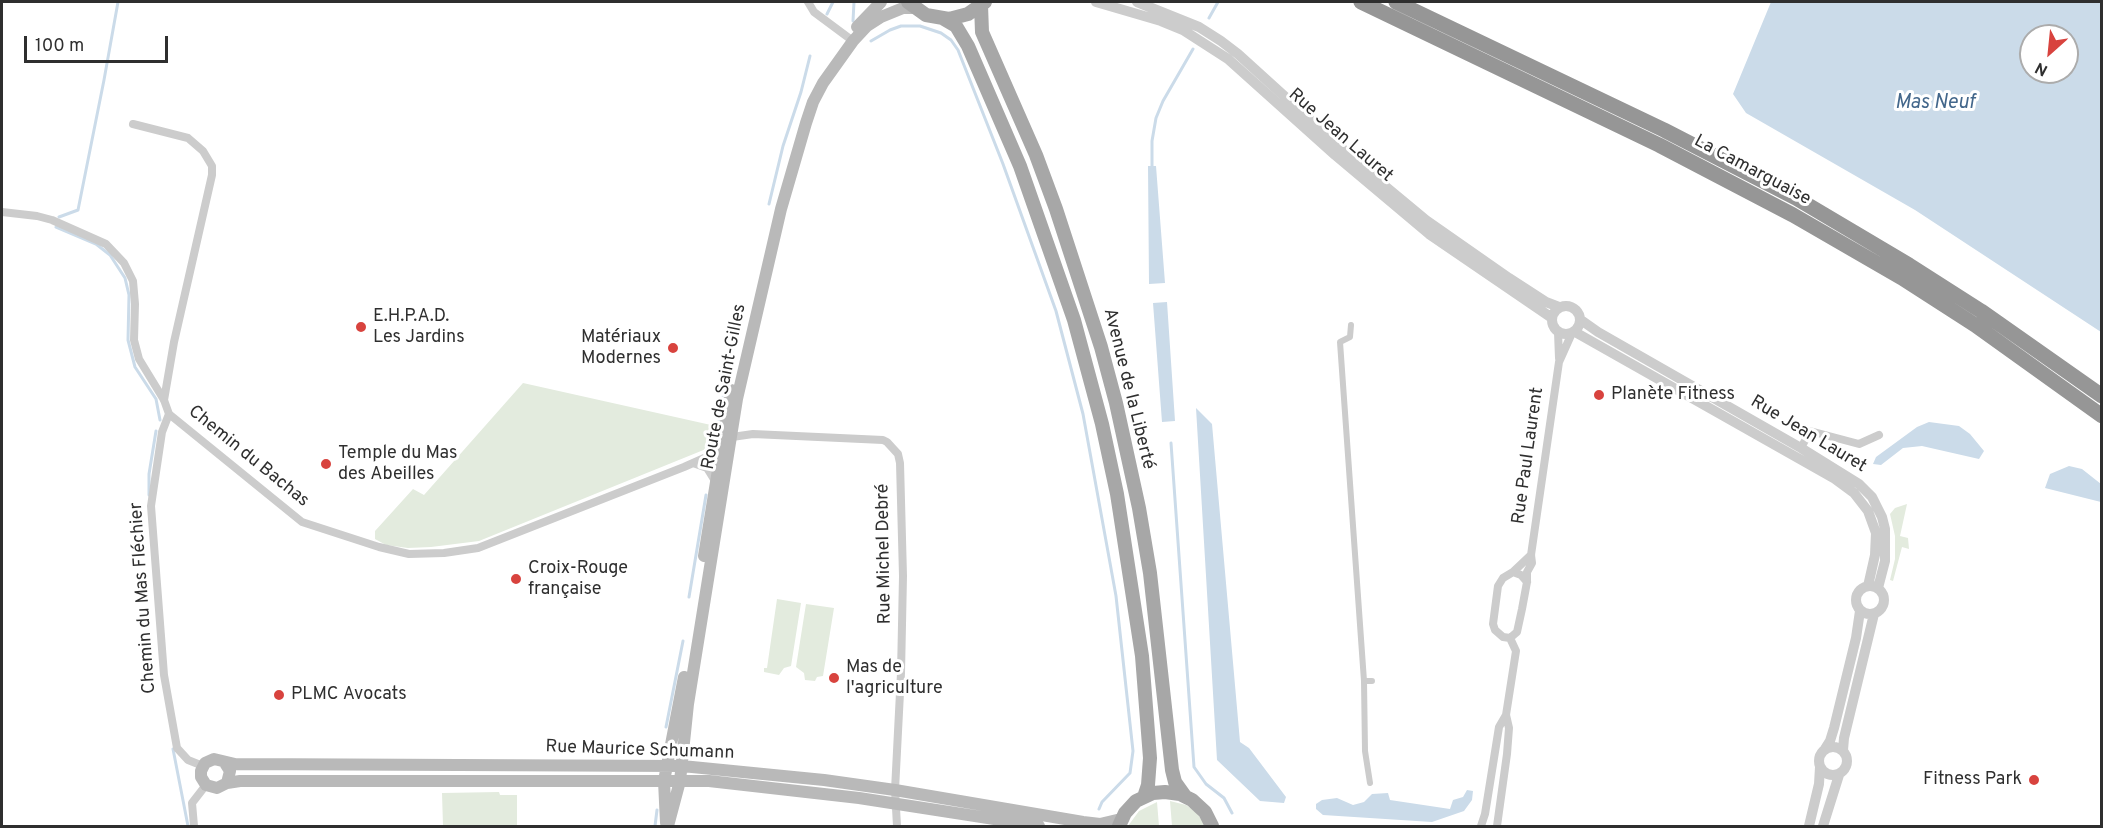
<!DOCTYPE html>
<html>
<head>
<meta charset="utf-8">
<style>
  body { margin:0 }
  #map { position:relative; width:2103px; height:828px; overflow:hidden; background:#fff; font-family:Overpass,sans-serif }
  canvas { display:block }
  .frame { position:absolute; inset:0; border:3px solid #2f2f2f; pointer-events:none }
  .north { position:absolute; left:2019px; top:24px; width:60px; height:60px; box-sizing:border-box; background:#fff; border:2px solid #acacac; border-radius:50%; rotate:207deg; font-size:16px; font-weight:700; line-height:24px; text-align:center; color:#2f2f2f }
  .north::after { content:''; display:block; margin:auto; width:21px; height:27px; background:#d8433e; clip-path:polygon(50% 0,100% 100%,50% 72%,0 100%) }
  .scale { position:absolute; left:24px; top:36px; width:144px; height:27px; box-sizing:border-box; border:3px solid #2f2f2f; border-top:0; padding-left:8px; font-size:18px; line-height:21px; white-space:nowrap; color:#2f2f2f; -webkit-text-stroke:4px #fff; paint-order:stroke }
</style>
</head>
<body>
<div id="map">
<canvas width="2103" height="828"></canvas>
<div class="frame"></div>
<div class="north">N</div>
<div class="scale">100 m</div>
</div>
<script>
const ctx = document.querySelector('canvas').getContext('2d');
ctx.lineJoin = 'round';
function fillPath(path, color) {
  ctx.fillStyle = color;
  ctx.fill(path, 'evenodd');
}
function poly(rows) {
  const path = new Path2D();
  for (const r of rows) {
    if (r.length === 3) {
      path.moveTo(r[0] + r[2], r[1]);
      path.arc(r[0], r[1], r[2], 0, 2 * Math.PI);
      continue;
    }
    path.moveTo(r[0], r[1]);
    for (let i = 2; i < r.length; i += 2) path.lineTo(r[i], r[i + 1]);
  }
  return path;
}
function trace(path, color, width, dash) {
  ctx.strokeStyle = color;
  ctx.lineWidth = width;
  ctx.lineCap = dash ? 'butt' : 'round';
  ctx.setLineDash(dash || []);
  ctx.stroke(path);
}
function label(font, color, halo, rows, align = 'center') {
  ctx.font = font + ' Overpass,sans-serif';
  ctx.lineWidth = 6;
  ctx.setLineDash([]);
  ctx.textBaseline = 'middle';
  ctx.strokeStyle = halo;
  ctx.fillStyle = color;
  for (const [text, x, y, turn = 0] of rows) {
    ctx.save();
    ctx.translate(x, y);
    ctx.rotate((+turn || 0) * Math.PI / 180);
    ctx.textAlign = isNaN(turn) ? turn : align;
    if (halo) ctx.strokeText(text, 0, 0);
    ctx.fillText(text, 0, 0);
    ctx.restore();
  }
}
fillPath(poly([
  [523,383,711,425,706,449,479,541,431,547,408,548,386,545,375,539,375,531,413,489,424,495],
  [1907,504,1900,536,1908,538,1909,549,1902,547,1893,581,1890,580,1895,559,1895,536,1890,514,1895,508],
  [777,599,801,603,791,666,784,668,779,675,764,672,764,668,767,668],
  [806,604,834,608,823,676,817,677,815,681,805,680,804,673,796,667],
  [499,792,500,795,517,795,517,826,443,826,442,793],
  [1170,801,1186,805,1196,812,1206,826,1172,826],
  [1157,802,1159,826,1128,826,1139,811]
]), '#e3ebde');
fillPath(poly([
  [1771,2,2101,2,2101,332,1915,210,1746,113,1733,94],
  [2031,36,2067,36,2067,72,2031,72],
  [1148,166,1156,166,1165,283,1149,284],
  [1167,302,1175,421,1162,422,1153,303],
  [1196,408,1212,424,1240,742,1249,748,1286,797,1284,803,1260,801,1217,760],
  [1929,422,1959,426,1970,434,1984,451,1979,459,1922,446,1903,448,1881,465,1873,464,1876,457,1917,427],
  [2069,466,2082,469,2101,484,2101,502,2045,488,2050,474],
  [1467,790,1473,791,1472,800,1464,811,1432,822,1323,815,1316,809,1316,804,1322,800,1337,798,1353,805,1364,802,1372,794,1388,793,1390,800,1450,809,1453,800,1463,797]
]), '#cbdbe9');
trace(poly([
  [827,14,833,2],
  [1209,18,1218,2],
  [853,21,854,2],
  [871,41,890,30,901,26,920,26,941,33,951,40,958,50,1003,164,1056,311,1083,414,1116,596,1133,751,1130,773,1102,802,1099,809],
  [1152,168,1152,141,1156,118,1163,101,1193,49],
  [769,204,783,146,801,92,810,56],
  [59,217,78,210,104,80,118,2],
  [56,227,96,244,110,255,125,278,129,295,128,340,135,367,156,399,160,420],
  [718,423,737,328,743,307],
  [1171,443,1194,767,1206,784,1224,798,1232,813],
  [149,495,149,474,156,431],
  [689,597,706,495],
  [666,727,683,641],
  [173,749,188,826],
  [655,826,657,810]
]), '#cbdbe9', 3);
trace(poly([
  [1351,325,1350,337,1340,342,1364,681],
  [1370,783,1365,751,1364,681,1372,681]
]), '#ccc', 6);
trace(poly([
  [808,2,814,12,853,41],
  [133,124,188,138,203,151,212,166,212,175,174,342,164,400],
  [2,212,37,216,52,220,106,244,124,263,133,281,135,304,134,340,139,359,164,400,169,414,302,522,379,547,409,554,444,553,478,548,684,467,711,455,732,437,753,434,883,440,887,442,898,454,900,463,903,576,901,673,895,790,897,826],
  [1558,332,1559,358],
  [169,414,162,432,151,506,164,675,177,748,188,760,203,766],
  [1801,448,1810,431,1859,444,1879,435],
  [693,463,707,468,715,481],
  [1513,572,1531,555],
  [1527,582,1521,575,1513,572,1503,578,1498,586,1493,624,1495,630,1503,637,1510,638,1517,632,1522,609,1527,582,1527,572,1532,563,1531,555,1559,362,1572,333],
  [194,826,192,803,206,785],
  [1481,826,1485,814,1499,727,1506,715],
  [1497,826,1507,754,1509,728,1506,715,1516,651,1510,638]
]), '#ccc', 8);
trace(poly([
  [1096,2,1161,21,1183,30,1228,59,1335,155,1429,234,1552,318],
  [1137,2,1199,27,1221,41,1238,54,1367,171,1426,220,1509,278,1546,302,1559,307],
  [1566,320,14],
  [1581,320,1598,332,1801,448,1859,484,1872,497,1882,517,1885,529,1885,561,1878,588],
  [1575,332,1835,479,1854,493,1868,511,1876,533,1875,555,1868,586],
  [1870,600,14],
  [1833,761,14],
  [1825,749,1830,741,1834,728,1856,638,1860,611],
  [1843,750,1844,738,1874,614],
  [1809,826,1819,784,1820,767],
  [1823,826,1839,775]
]), '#ccc', 10);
trace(poly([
  [857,27,881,2],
  [704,556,731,390],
  [225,763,230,771,227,783,217,788,206,785,201,777,201,771,205,763,214,759,235,764,682,766,824,780,895,790,1083,822,1100,824,1121,819],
  [227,783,240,781,709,781,859,798,1039,826],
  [666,823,664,781,684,677],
  [668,826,680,781,688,704,737,399,781,209,806,123,813,102,823,83,853,41,867,26,881,17,903,8,915,8]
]), '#b9b9b9', 12);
trace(poly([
  [908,2,926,15,949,19,968,14,985,2],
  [981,5,982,32,1036,155,1056,209,1101,347,1116,403,1139,508,1150,573,1172,770,1175,782,1185,796],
  [944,19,956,26,968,46,1020,166,1074,320,1102,424,1117,494,1142,656,1150,758,1148,785,1144,797],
  [1119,826,1125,813,1136,801,1153,793,1165,792,1180,794,1192,800,1205,812,1212,826]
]), '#a7a7a7', 14);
trace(poly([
  [1361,2,1659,145,1793,215,1902,278,1975,325,2102,416],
  [1396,2,1664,130,1796,198,1909,265,1981,311,2102,396]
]), '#969696', 15);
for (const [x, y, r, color] of [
  [361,327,6,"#d8433e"],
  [673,348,6,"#d8433e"],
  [1599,395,6,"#d8433e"],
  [326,464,6,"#d8433e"],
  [516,579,6,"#d8433e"],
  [834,678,6,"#d8433e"],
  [279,695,6,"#d8433e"],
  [2034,780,6,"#d8433e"]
]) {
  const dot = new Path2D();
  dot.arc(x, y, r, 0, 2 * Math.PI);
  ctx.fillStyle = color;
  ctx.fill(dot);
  trace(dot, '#fff', 2);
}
label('18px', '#2f2f2f', '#fff', [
  ["Rue Jean Lauret",1340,136,41],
  ["La Camarguaise",1752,171,28],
  ["Route de Saint-Gilles",725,387,-79],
  ["Avenue de la Liberté",1128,389,76],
  ["Rue Jean Lauret",1808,435,31],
  ["Rue Paul Laurent",1529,456,-82],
  ["Chemin du Bachas",248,457,39],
  ["Rue Michel Debré",885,554,-91],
  ["Chemin du Mas Fléchier",144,598,-94],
  ["Rue Maurice Schumann",640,751,2]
]);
label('18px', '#2f2f2f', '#fff', [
  ["E.H.P.A.D.",373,317],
  ["Les Jardins",373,338],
  ["Matériaux",661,338,"right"],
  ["Modernes",661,359,"right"],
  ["Planète Fitness",1611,395],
  ["Temple du Mas",338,454],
  ["des Abeilles",338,475],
  ["Croix-Rouge",528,569],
  ["française",528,590],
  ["Mas de",846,668],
  ["l'agriculture",846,689],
  ["PLMC Avocats",291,695],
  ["Fitness Park",2022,780,"right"]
], 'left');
label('italic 20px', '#43678b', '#fff', [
  ["Mas Neuf",1935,104]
]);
</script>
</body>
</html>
